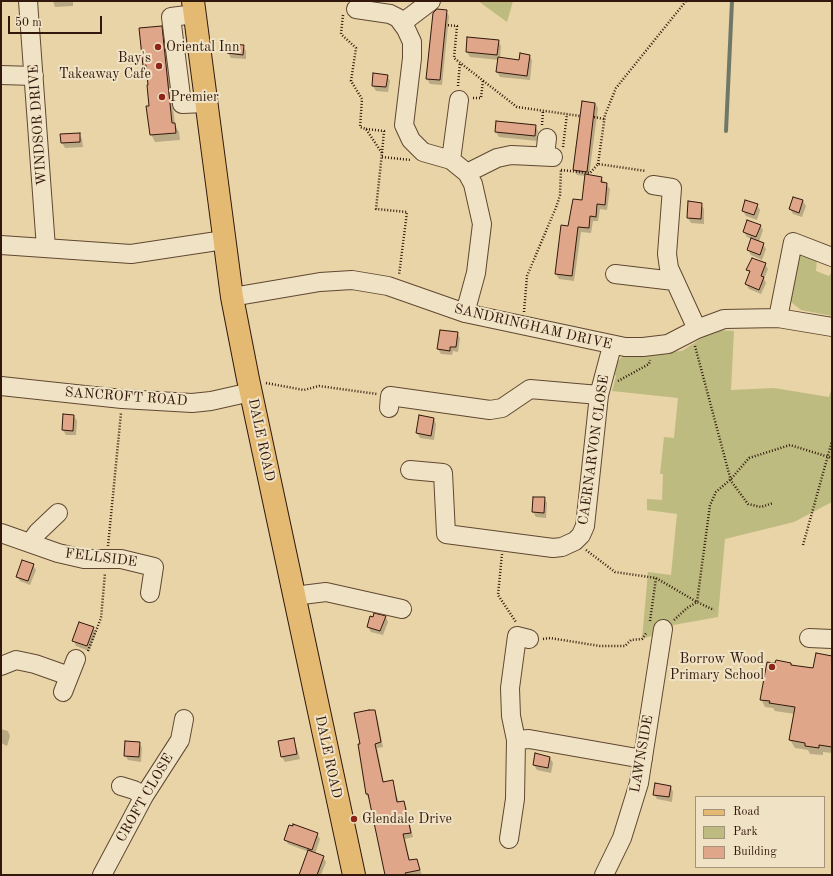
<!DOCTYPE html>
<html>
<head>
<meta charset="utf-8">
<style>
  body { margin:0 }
  #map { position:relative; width:833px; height:876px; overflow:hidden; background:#e8d4a6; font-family:"Old Standard TT",serif }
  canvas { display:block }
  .frame { position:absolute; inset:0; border:2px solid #32180c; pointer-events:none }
  .legend { position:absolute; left:695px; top:796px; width:130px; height:72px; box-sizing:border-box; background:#f0e3c5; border:1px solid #a4927b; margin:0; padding:5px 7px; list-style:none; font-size:12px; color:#32180c }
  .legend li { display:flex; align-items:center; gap:8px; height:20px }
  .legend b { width:20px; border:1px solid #a4927b }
  .scale { position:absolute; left:8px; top:16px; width:94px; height:18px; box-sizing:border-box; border:2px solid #32180c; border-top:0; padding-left:5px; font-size:12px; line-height:14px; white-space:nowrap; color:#32180c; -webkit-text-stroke:3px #f0e3c5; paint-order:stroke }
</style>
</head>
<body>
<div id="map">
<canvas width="833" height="876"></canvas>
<div class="frame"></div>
<ul class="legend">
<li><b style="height:5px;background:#e4ba73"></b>Road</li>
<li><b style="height:11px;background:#bebb81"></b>Park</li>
<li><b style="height:11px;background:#dfa68a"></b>Building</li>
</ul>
<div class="scale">50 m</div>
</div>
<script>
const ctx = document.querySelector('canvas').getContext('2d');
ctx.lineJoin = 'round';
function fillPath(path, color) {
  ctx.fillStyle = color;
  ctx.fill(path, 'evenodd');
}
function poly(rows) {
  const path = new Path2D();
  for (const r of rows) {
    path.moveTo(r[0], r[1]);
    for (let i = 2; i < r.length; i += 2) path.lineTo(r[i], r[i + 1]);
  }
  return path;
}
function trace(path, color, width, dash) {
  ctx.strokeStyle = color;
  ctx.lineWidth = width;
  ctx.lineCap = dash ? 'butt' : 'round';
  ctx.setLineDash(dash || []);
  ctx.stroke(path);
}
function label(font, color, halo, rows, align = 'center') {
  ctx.font = font + ' "Old Standard TT",serif';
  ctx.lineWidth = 4;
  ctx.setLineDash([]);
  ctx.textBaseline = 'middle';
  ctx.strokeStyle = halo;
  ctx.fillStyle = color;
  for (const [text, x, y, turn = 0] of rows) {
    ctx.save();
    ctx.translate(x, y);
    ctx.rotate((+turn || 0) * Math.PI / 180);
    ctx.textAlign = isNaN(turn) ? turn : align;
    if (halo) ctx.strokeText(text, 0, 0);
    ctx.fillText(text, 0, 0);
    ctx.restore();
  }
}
fillPath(poly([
  [478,1,513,1,507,22],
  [800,253,817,259,816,271,829,276,832,272,832,316,801,310,786,298,792,262],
  [719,330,734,331,731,390,774,388,829,397,832,387,832,502,794,522,725,539,718,617,668,626,657,634,642,639,648,572,671,575,677,514,647,510,647,499,662,500,663,474,660,474,664,437,674,438,678,398,612,391,616,376,612,371,616,363,623,356,682,351,705,336]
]), '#bebb81');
fillPath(poly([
  [53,1,73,1,73,6,55,7],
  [446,11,449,16,442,85,430,84,427,79],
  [161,27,165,34,175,125,179,132,180,140,155,142,151,134,149,86,148,72,144,65],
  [468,38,498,41,501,46,500,58,520,61,529,55,532,60,530,80,500,77,497,72,499,60,470,57,467,52],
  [229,45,243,46,246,51,246,59,231,58,228,53],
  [387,76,390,81,388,92,376,91,373,86],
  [595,103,598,108,589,176,601,178,610,189,607,210,600,209,598,221,593,221,591,233,581,232,574,281,559,279,556,274,561,226,568,227,583,201,586,176,577,175,574,170],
  [535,126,538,131,537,141,499,137,496,132],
  [79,134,82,139,83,147,65,148,62,143,62,135],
  [803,201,806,206,802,217,793,214,790,209],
  [701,204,704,209,704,224,691,223,688,218],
  [757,205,760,210,757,220,746,216,743,211],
  [760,225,763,230,759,242,763,244,766,249,762,260,751,255,748,250,752,239,747,237,744,232],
  [765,264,768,269,764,279,766,283,761,294,749,289,746,284,750,274,748,270],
  [457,333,460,338,458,352,453,351,452,355,441,354,438,349],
  [74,416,77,421,76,435,66,435,63,430],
  [434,419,436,424,434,440,420,438,417,433],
  [534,498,544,498,547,503,546,518,536,517,533,512],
  [33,565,36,570,30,585,20,581,17,576],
  [386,617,388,622,383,635,371,632,368,627],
  [93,628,96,633,89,651,76,646,74,641],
  [832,657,832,753,823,752,823,755,810,754,808,750,795,748,790,740,795,714,775,711,773,708,765,707,761,699,791,663,792,666,814,669],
  [374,711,377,716,383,747,377,748,384,783,392,781,399,803,404,802,406,807,413,837,405,839,410,861,417,860,422,875,386,875,369,799,366,794,361,745],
  [1,729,8,731,10,736,7,746,1,743],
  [294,739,300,759,285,762,282,757],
  [139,743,142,748,141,762,128,760,125,755],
  [550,758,553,763,551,773,537,770,534,765],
  [671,787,673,792,672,802,657,799,654,794],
  [317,834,320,839,315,854,323,857,326,862,321,875,302,875,309,852,288,844,285,839]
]), '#0003');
trace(poly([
  [726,131,732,1]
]), '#6f7867', 4);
const building = poly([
  [437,9,447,10,440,80,426,79,433,13,437,9],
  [162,26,172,123,175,123,176,133,150,135,146,106,149,106,147,85,148,85,146,65,143,66,139,28,162,26],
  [467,37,499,40,497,55,466,52,467,37],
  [228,44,244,45,243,55,227,53,228,44],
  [520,53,530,55,527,76,496,72,498,57,519,60,520,53],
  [373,73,388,75,386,87,372,86,373,73],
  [582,101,595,103,587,172,573,170,582,101],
  [496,121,536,125,535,136,495,132,496,121],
  [80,133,80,142,61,143,60,134,80,133],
  [585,174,602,177,601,182,607,183,605,205,597,204,596,217,590,216,589,228,578,227,572,276,555,274,561,225,568,226,573,199,582,200,585,174],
  [793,197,803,200,799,213,789,209,793,197],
  [745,200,758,204,754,215,742,211,745,200],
  [688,201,702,203,701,219,687,218,688,201],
  [747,220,761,225,756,237,743,232,747,220],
  [751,238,764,243,760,255,747,250,751,238],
  [752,258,766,263,761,276,764,277,759,290,745,284,750,271,746,270,752,258],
  [440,330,458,332,456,347,450,347,450,351,437,349,440,330],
  [63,414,74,415,73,431,62,430,63,414],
  [419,415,434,418,431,436,416,433,419,415],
  [533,497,545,497,544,513,532,512,533,497],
  [22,560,34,564,28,581,16,577,22,560],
  [374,613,386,616,380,631,367,627,370,616,373,617,374,613],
  [79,622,94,627,87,646,72,641,79,622],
  [816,653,832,656,832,747,819,745,819,748,805,746,805,743,789,740,795,707,769,703,770,701,760,700,767,662,775,663,776,660,791,663,791,665,813,668,816,653],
  [369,710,375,710,381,742,375,744,383,782,393,780,397,802,404,801,411,833,403,834,409,860,417,859,420,870,405,873,406,875,385,875,368,794,366,794,358,744,360,744,354,713,369,710],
  [294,738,297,754,281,757,278,741,294,738],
  [125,741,140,742,139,757,124,756,125,741],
  [535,753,550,757,548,768,533,765,535,753],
  [655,783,671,786,669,797,653,795,655,783],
  [293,824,318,833,312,850,284,840,289,825,293,826,293,824],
  [308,850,324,856,317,875,299,875,308,850]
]);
fillPath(building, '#dfa68a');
trace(building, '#32180c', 1);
const minor = poly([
  [28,1,46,248],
  [356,9,390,14,398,18,406,29,412,42,412,58,404,125,411,140,423,152,451,160,467,173,473,184,482,224,476,273,465,313],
  [195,14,171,17,182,104,206,103],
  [402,23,431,1],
  [1,75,34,76],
  [545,156,547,138],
  [451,160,459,100],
  [467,173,497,158,511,155,553,157],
  [653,185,672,188,667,254,669,268,697,329],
  [1,245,131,254,224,240],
  [615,274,674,281],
  [232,297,320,282,352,280,388,286,465,313,625,347,643,347,668,344,697,329,724,319,778,318,832,327],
  [778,318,793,242,832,257],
  [1,386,122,399,192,403,211,401,251,392],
  [389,408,390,396,490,410,502,408,530,389,599,395],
  [410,470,443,473,446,534,553,548,562,547,575,541,581,535,585,526,599,395,612,346],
  [1,533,58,553,84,559,121,559,154,567,150,593],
  [30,543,38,532,58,513],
  [294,596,326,592,402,609],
  [809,638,832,639],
  [1,666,16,660,35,664,69,676],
  [63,692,76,659],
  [516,740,529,739,643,759],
  [121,786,134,790,144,796],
  [509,839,515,799,516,740,511,716,510,688,517,636,529,639],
  [102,875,144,796,180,740,184,719],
  [604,875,622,838,639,783,663,629]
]);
const major = poly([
  [193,1,232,297,248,379,354,875]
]);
trace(minor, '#604732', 20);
trace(major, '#32180c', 24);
trace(poly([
  [343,15,341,34,356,48,351,81,362,99,360,127,366,129,382,153,376,209,407,212,399,275],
  [445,25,457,26,454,58,517,107,580,116],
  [458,86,460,62],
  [473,98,481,98,483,80],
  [594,117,604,119],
  [542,125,543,111],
  [366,129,384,131,382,153],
  [563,147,567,114],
  [382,157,411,160],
  [598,164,605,115,616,88,686,1],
  [561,170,590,173,598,164,646,171],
  [524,312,527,276,557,205,560,195,561,169],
  [695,346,731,481,748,504,761,507,773,503],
  [618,381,649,364,650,360],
  [266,383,304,390,319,386,377,394],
  [803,545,832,441],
  [108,546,121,413],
  [586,550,615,572,656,578,697,602,714,610],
  [502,554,498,595,516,622],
  [674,620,687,608,697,602,710,505,716,492,731,479,749,458,790,445,832,458],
  [650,621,656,578],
  [543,639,550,638,600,646,625,646,631,640,642,639,647,632],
  [88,651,101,618,105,573]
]), '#32180c', 2.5, [1, 2]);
trace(minor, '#f0e3c5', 18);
trace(major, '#e4ba73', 22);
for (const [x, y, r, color] of [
  [158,47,4,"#8f2418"],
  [159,66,4,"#8f2418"],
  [162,97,4,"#8f2418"],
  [772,667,4,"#8f2418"],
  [354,819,4,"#8f2418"]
]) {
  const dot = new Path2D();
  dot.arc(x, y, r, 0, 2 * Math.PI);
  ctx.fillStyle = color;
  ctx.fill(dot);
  trace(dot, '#f0e3c5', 1.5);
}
label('14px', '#32180c', '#f0e3c5', [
  ["Oriental Inn",166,47],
  ["Bay's",151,58,"right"],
  ["Takeaway Cafe",151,74,"right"],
  ["Premier",170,97],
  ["Borrow Wood",764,659,"right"],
  ["Primary School",764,675,"right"],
  ["Glendale Drive",362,819]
], 'left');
label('14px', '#32180c', '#f0e3c5', [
  ["WINDSOR DRIVE",38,125,-94],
  ["SANDRINGHAM DRIVE",533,327,13],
  ["SANCROFT ROAD",126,397,4],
  ["DALE ROAD",261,440,78],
  ["CAERNARVON CLOSE",594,450,-82],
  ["FELLSIDE",101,558,7],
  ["LAWNSIDE",642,754,-80],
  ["DALE ROAD",328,757,78],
  ["CROFT CLOSE",145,798,-60]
]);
</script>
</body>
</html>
